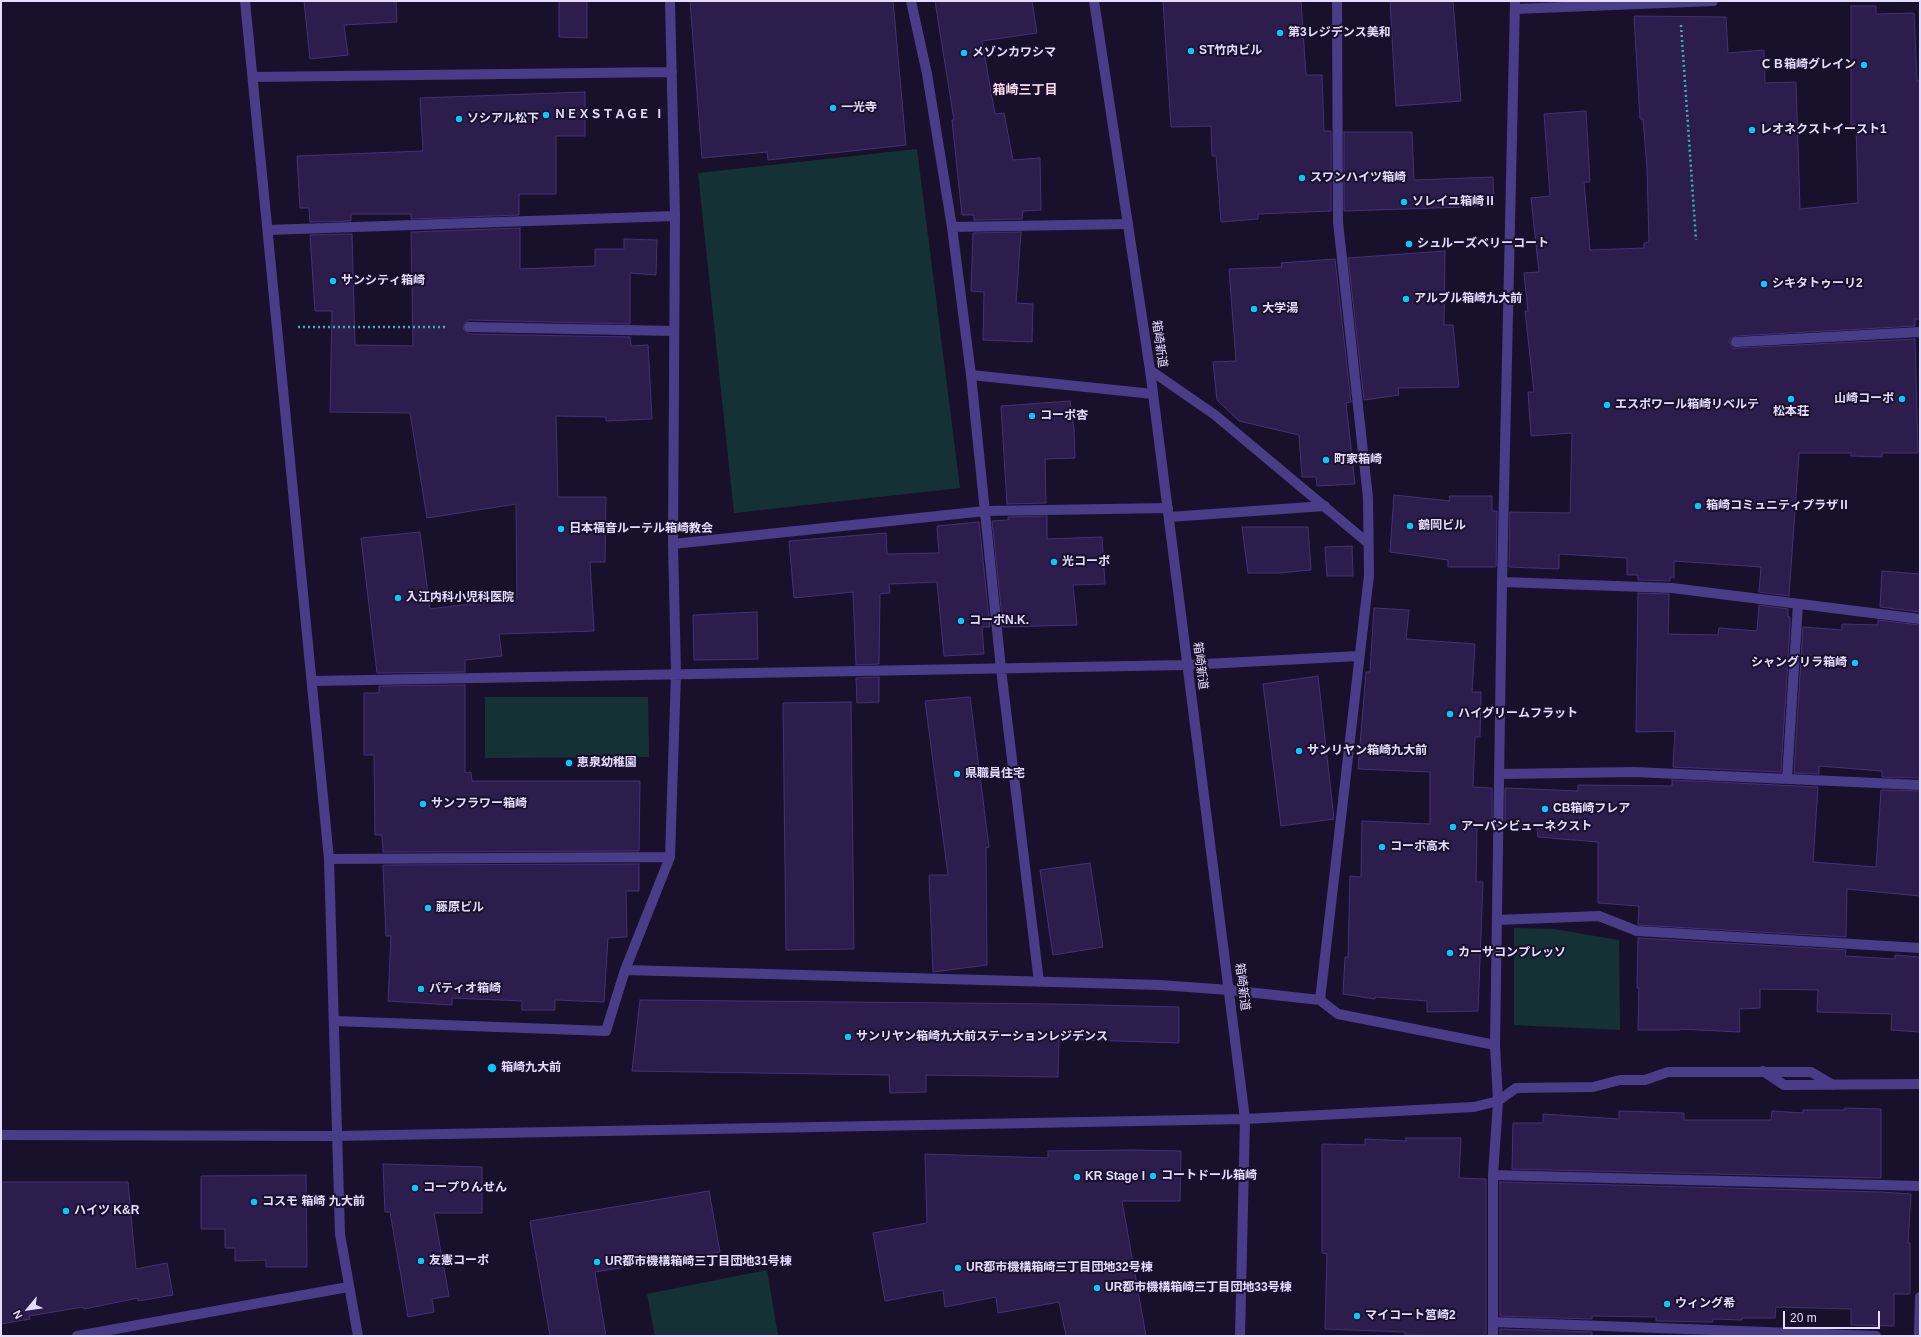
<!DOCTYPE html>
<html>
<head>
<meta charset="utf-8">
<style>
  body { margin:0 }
  #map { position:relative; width:1921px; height:1337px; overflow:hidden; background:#19112b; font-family:Arial,sans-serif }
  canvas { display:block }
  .frame { position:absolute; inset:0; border:2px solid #e4dbff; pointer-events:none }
  .north { position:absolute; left:8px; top:1289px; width:40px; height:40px; -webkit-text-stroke:3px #19112b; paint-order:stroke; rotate:241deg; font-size:11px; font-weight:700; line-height:16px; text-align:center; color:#e4dbff }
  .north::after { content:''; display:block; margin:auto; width:14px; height:18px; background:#e4dbff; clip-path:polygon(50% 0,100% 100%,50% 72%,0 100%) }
  .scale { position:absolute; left:1783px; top:1311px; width:97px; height:18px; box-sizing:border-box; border:2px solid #e4dbff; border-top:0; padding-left:5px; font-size:12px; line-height:14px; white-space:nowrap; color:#e4dbff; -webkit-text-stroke:3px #19112b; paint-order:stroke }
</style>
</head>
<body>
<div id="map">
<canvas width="1921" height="1337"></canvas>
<div class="frame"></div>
<div class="north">N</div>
<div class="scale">20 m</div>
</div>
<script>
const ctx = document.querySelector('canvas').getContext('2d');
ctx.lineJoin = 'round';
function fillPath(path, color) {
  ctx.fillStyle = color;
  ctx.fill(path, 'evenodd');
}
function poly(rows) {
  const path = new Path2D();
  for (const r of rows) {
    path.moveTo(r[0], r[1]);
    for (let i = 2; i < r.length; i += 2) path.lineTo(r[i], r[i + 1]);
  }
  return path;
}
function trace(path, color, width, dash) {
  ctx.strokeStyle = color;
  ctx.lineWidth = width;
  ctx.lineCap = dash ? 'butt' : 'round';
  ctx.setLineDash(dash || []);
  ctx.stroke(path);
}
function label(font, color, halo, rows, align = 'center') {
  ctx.font = font + ' Arial,"Noto Sans JP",sans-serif';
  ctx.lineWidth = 4;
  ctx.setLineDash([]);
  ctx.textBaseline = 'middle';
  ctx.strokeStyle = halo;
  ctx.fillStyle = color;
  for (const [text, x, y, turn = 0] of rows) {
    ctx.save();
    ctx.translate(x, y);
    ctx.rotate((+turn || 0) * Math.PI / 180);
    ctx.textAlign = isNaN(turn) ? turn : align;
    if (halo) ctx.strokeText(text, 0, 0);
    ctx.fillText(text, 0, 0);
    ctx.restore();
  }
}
fillPath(poly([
  [917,149,960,488,734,513,698,173],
  [485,697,648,697,649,757,485,758],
  [1514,928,1554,929,1619,940,1620,1030,1514,1025],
  [767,1270,778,1336,655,1336,647,1294]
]), '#143235');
const building = poly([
  [304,1,396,1,397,22,344,25,348,55,310,59,304,1],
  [559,1,587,1,587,38,559,37,559,1],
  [690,1,893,1,906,145,768,160,767,152,702,158,690,1],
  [935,1,1032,1,1037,33,982,41,995,114,1004,113,1013,160,1040,158,1041,210,1023,211,1022,219,974,220,974,215,962,215,952,120,954,120,935,1],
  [1163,1,1301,1,1306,75,1322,75,1324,131,1331,131,1331,211,1258,214,1258,219,1221,222,1216,156,1212,156,1211,126,1171,127,1163,1],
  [1390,1,1453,1,1461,101,1396,106,1390,1],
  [1851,6,1876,6,1876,14,1914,13,1917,81,1920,81,1920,319,1915,319,1915,326,1736,336,1730,339,1730,343,1733,348,1736,348,1915,339,1918,453,1882,453,1882,457,1851,456,1851,453,1799,453,1789,596,1759,592,1761,567,1674,561,1674,578,1670,577,1670,581,1638,580,1638,575,1627,575,1627,558,1559,554,1559,569,1509,567,1510,512,1570,513,1572,433,1531,436,1528,392,1534,392,1525,311,1528,311,1524,273,1539,272,1531,198,1550,196,1544,114,1586,111,1590,182,1584,182,1590,250,1644,248,1644,243,1649,242,1647,168,1643,119,1640,119,1634,16,1726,17,1728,53,1764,50,1765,83,1796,82,1800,209,1858,203,1856,125,1851,125,1851,6],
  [585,92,585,136,556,136,556,194,519,194,519,215,411,219,411,214,351,214,351,221,310,222,309,208,300,208,297,156,423,151,420,98,585,92],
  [1344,132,1412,132,1414,180,1493,177,1494,206,1344,211,1344,132],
  [520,228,520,269,595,266,595,249,624,249,624,239,657,240,656,275,630,273,630,324,469,320,466,322,463,326,464,330,469,334,630,337,631,346,648,345,652,419,606,421,606,417,556,416,558,497,606,497,605,562,590,562,594,631,499,634,502,656,465,660,465,672,377,673,361,538,420,532,430,609,517,598,516,504,427,518,410,413,330,412,332,311,315,311,310,235,352,234,355,345,413,346,411,232,520,228],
  [1021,232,1016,303,1033,304,1032,342,983,340,984,292,971,291,973,233,1021,232],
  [1445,251,1444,325,1453,325,1459,387,1398,388,1399,395,1364,400,1348,258,1445,251],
  [1335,259,1351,402,1346,403,1355,484,1317,486,1316,477,1302,477,1299,435,1239,421,1217,400,1213,362,1236,361,1229,269,1282,267,1281,263,1335,259],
  [1070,401,1074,429,1075,458,1045,459,1046,503,1007,504,1001,406,1070,401],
  [1394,495,1450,501,1449,496,1492,496,1492,511,1497,511,1496,567,1448,567,1448,560,1390,552,1394,495],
  [1047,516,1047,539,1102,537,1105,584,1073,585,1077,625,1003,627,992,521,1008,520,1008,517,1047,516],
  [979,522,990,627,982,627,984,654,944,656,937,582,889,584,890,593,880,594,879,664,856,665,853,592,794,598,789,541,886,533,887,554,939,553,937,526,979,522],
  [1242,527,1308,527,1311,570,1279,573,1248,573,1242,527],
  [1352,546,1353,576,1327,576,1325,547,1352,546],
  [1882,571,1920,574,1920,612,1880,607,1882,571],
  [1638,593,1669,594,1668,634,1718,635,1719,628,1757,631,1759,605,1788,609,1788,617,1790,617,1790,626,1781,772,1673,767,1675,731,1636,732,1638,593],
  [1374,608,1409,610,1406,639,1475,644,1472,692,1481,692,1480,737,1475,737,1473,787,1492,788,1492,827,1477,827,1476,882,1483,882,1478,1011,1427,1012,1427,1001,1375,997,1375,999,1343,994,1345,957,1348,957,1350,876,1361,877,1362,821,1430,824,1430,772,1358,769,1366,672,1370,672,1374,608],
  [757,612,758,659,694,660,693,615,757,612],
  [1878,620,1920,625,1920,778,1882,777,1882,771,1819,766,1819,774,1794,773,1803,627,1842,630,1842,624,1878,625,1878,620],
  [1318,676,1334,819,1281,826,1263,684,1318,676],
  [879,677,879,702,857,703,856,678,879,677],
  [465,685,465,773,471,772,472,781,640,781,639,851,383,852,382,835,375,835,374,755,364,755,364,693,379,693,379,686,465,685],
  [970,697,989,847,986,848,987,965,933,972,929,875,948,875,925,701,970,697],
  [851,702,854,949,786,950,783,703,851,702],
  [1672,780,1818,787,1813,862,1876,867,1881,790,1920,791,1920,896,1847,889,1846,937,1638,925,1639,906,1598,903,1598,842,1538,837,1537,827,1505,827,1505,788,1578,791,1578,785,1672,786,1672,780],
  [1090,863,1103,947,1053,955,1040,870,1090,863],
  [639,864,639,891,626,891,627,937,608,938,604,1002,555,1000,555,1010,522,1010,522,1001,452,998,452,1005,388,1001,391,936,386,936,383,865,639,864],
  [1638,938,1846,950,1845,956,1895,959,1895,955,1920,957,1920,1032,1891,1030,1892,1014,1817,1012,1818,990,1760,989,1760,1008,1739,1009,1740,1032,1680,1029,1680,1030,1638,1030,1639,988,1637,988,1638,938],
  [640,1000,1053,1004,1179,1007,1179,1043,1059,1039,1058,1077,926,1075,926,1092,890,1093,889,1075,632,1071,640,1000],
  [1845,1108,1881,1109,1881,1178,1512,1169,1513,1123,1543,1123,1543,1114,1619,1119,1619,1111,1653,1112,1684,1113,1684,1120,1771,1120,1772,1111,1803,1113,1803,1110,1845,1110,1845,1108],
  [1406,1138,1461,1138,1459,1178,1486,1179,1486,1336,1405,1335,1405,1332,1325,1329,1327,1254,1322,1253,1322,1144,1365,1145,1365,1139,1406,1141,1406,1138],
  [1133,1150,1181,1151,1180,1201,1122,1201,1146,1336,1066,1336,1059,1302,998,1313,996,1297,945,1307,943,1290,885,1301,873,1233,927,1223,925,1154,1048,1158,1048,1151,1133,1150],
  [383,1164,482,1167,482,1213,434,1213,449,1296,432,1299,434,1312,408,1317,390,1212,385,1212,383,1164],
  [306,1175,307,1267,266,1267,266,1260,235,1261,235,1248,225,1248,225,1229,201,1229,201,1176,306,1175],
  [1,1182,128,1182,136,1269,167,1263,173,1295,138,1301,138,1298,84,1309,83,1307,29,1316,30,1319,1,1324,1,1182],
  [1500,1182,1881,1192,1911,1194,1908,1243,1910,1243,1910,1294,1894,1294,1894,1326,1851,1325,1851,1309,1776,1307,1775,1318,1742,1318,1742,1320,1713,1319,1713,1322,1656,1321,1656,1317,1592,1316,1592,1319,1500,1316,1500,1182],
  [709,1191,720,1252,595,1272,606,1336,550,1336,530,1221,709,1191],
  [1500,1329,1592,1332,1592,1336,1500,1336,1500,1329]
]);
fillPath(building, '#2c1d4c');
trace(building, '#463078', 1);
trace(poly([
  [1681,25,1696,240],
  [298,327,447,327]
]), '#31b5bd', 2.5, [2, 3]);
trace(poly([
  [911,1,927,74,952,227,971,375,1001,669,1039,982],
  [1515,9,1713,1],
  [253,77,672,72],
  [952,227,1128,224],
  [268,230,675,216],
  [469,327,674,331],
  [1736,342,1920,332],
  [1150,370,1215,415,1368,543],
  [971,375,1153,394],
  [1169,517,1325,506],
  [673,544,985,511,1168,508],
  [1502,582,1672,588,1920,619],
  [313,681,1186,665,1359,656],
  [1500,774,1634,772,1920,785],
  [1787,779,1798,604],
  [329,859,670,857],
  [1497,920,1599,916,1637,931,1920,948],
  [625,970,1160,985,1229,990,1320,1000,1338,1014,1495,1045],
  [1320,1000,1369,575,1368,498,1338,222,1337,1],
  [335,1021,606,1031,625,970,670,857,676,674,673,544,675,216,670,1],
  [1763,1071,1784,1085,1920,1084],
  [1498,1101,1516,1088,1593,1087,1620,1080,1645,1080,1668,1072,1811,1072,1833,1085],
  [1493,1175,1920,1186],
  [1493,1322,1876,1336],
  [1493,1336,1493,1175,1498,1101,1495,1045,1502,582,1515,1],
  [1919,1336,1920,1297]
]), '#493d89', 10);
trace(poly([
  [245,1,329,859,340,1234,358,1336],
  [1094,1,1150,370,1245,1119,1240,1336],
  [1,1135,337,1136,1245,1119,1474,1107,1498,1101],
  [77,1336,348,1287]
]), '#493d89', 10);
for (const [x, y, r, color] of [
  [1280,33,4,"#09c8fd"],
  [1191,51,4,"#09c8fd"],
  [964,53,4,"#09c8fd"],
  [1864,65,4,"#09c8fd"],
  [833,108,4,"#09c8fd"],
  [546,115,4,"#09c8fd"],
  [459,119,4,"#09c8fd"],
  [1752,130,4,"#09c8fd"],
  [1302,178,4,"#09c8fd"],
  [1404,202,4,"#09c8fd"],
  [1409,244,4,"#09c8fd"],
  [333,281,4,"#09c8fd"],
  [1764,284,4,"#09c8fd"],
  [1406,299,4,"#09c8fd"],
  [1254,309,4,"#09c8fd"],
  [1791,399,4,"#09c8fd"],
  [1902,399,4,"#09c8fd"],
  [1607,405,4,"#09c8fd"],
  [1032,416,4,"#09c8fd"],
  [1326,460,4,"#09c8fd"],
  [1698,506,4,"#09c8fd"],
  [1410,526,4,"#09c8fd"],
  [561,529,4,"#09c8fd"],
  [1054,562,4,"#09c8fd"],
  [398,598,4,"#09c8fd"],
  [961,621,4,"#09c8fd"],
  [1855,663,4,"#09c8fd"],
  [1450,714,4,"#09c8fd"],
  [1299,751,4,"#09c8fd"],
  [569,763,4,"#09c8fd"],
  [957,774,4,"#09c8fd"],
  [423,804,4,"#09c8fd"],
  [1545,809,4,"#09c8fd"],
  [1453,827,4,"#09c8fd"],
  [1382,847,4,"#09c8fd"],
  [428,908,4,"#09c8fd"],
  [1450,953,4,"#09c8fd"],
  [421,989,4,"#09c8fd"],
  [848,1037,4,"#09c8fd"],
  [492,1068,5,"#09c8fd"],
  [1153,1176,4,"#09c8fd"],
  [1077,1177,4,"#09c8fd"],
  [415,1188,4,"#09c8fd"],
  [254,1202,4,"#09c8fd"],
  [66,1211,4,"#09c8fd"],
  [421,1261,4,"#09c8fd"],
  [597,1262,4,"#09c8fd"],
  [958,1268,4,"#09c8fd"],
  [1097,1288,4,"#09c8fd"],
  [1667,1304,4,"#09c8fd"],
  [1357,1316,4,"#09c8fd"]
]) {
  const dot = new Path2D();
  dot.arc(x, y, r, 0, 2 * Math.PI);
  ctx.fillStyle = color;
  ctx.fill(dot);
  trace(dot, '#19112b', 1.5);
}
label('bold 12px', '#e4dbff', '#19112b', [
  ["第3レジデンス美和",1288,33],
  ["ST竹内ビル",1199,51],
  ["メゾンカワシマ",972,53],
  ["ＣＢ箱崎グレイン",1856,65,"right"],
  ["一光寺",841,108],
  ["ＮＥＸＳＴＡＧＥ Ⅰ",554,115],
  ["ソシアル松下",467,119],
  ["レオネクストイースト1",1760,130],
  ["スワンハイツ箱崎",1310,178],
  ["ソレイユ箱崎Ⅱ",1412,202],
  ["シュルーズベリーコート",1417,244],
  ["サンシティ箱崎",341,281],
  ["シキタトゥーリ2",1772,284],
  ["アルブル箱崎九大前",1414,299],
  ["大学湯",1262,309],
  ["山崎コーポ",1894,399,"right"],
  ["エスポワール箱崎リベルテ",1615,405],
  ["松本荘",1791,412,"center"],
  ["コーポ杏",1040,416],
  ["町家箱崎",1334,460],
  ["箱崎コミュニティプラザⅡ",1706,506],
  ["鶴岡ビル",1418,526],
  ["日本福音ルーテル箱崎教会",569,529],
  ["光コーポ",1062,562],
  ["入江内科小児科医院",406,598],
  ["コーポN.K.",969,621],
  ["シャングリラ箱崎",1847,663,"right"],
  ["ハイグリームフラット",1458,714],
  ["サンリヤン箱崎九大前",1307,751],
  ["恵泉幼稚園",577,763],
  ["県職員住宅",965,774],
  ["サンフラワー箱崎",431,804],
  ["CB箱崎フレア",1553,809],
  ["アーバンビューネクスト",1461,827],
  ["コーポ高木",1390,847],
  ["藤原ビル",436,908],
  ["カーサコンプレッソ",1458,953],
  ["パティオ箱崎",429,989],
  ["サンリヤン箱崎九大前ステーションレジデンス",856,1037],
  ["箱崎九大前",501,1068],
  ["コートドール箱崎",1161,1176],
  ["KR Stage I",1085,1177],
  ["コープりんせん",423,1188],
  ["コスモ 箱崎 九大前",262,1202],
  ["ハイツ K&R",74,1211],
  ["友憲コーポ",429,1261],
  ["UR都市機構箱崎三丁目団地31号棟",605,1262],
  ["UR都市機構箱崎三丁目団地32号棟",966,1268],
  ["UR都市機構箱崎三丁目団地33号棟",1105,1288],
  ["ウィング希",1675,1304],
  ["マイコート筥崎2",1365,1316]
], 'left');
label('12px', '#e4dbff', '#19112b', [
  ["箱崎新道",1159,344,82],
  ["箱崎新道",1200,666,83],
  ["箱崎新道",1242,987,83]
]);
label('bold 13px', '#ffddef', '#19112b', [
  ["箱崎三丁目",1025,90]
]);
</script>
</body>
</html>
